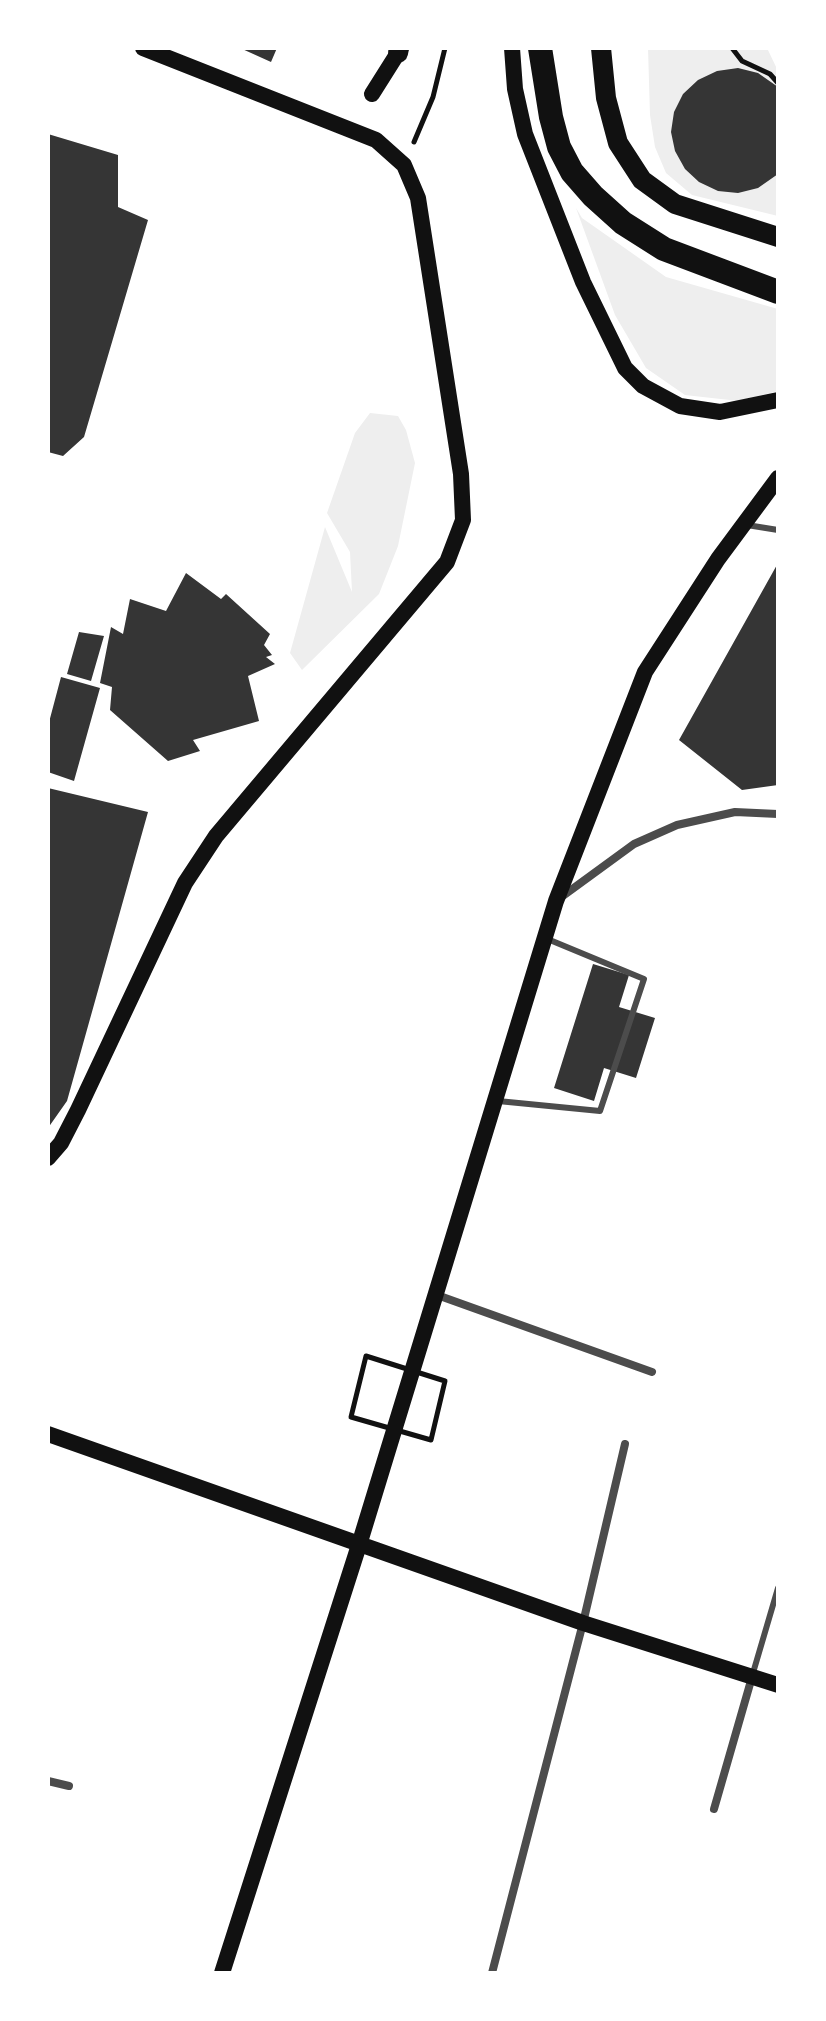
<!DOCTYPE html>
<html>
<head>
<meta charset="utf-8">
<style>
  body { margin:0 }
  #map { position:relative; width:826px; height:2021px; overflow:hidden; background:#fff; font-family:Jost,sans-serif }
  canvas { display:block }
  .frame { position:absolute; inset:0; border:50px solid #fff; pointer-events:none }
</style>
</head>
<body>
<div id="map">
<canvas width="826" height="2021"></canvas>
<div class="frame"></div>
</div>
<script>
const ctx = document.querySelector('canvas').getContext('2d');
ctx.lineJoin = 'round';
function fillPath(path, color) {
  ctx.fillStyle = color;
  ctx.fill(path, 'evenodd');
}
function poly(rows) {
  const path = new Path2D();
  for (const r of rows) {
    path.moveTo(r[0], r[1]);
    for (let i = 2; i < r.length; i += 2) path.lineTo(r[i], r[i + 1]);
  }
  return path;
}
function trace(path, color, width, dash) {
  ctx.strokeStyle = color;
  ctx.lineWidth = width;
  ctx.lineCap = dash ? 'butt' : 'round';
  ctx.setLineDash(dash || []);
  ctx.stroke(path);
}
fillPath(poly([
  [648,48,767,48,778,71,778,216,692,195,666,173,655,147,650,115],
  [576,208,582,218,666,277,778,309,778,391,739,401,685,395,646,368,615,315],
  [370,413,398,416,406,430,415,463,398,546,379,594,302,670,290,653,325,527,352,592,350,552,327,513,355,433]
]), '#eee');
fillPath(poly([
  [240,48,277,48,271,62],
  [738,68,758,73,778,87,778,174,758,188,738,193,718,191,699,182,685,169,675,151,671,132,674,112,683,94,698,80,717,71],
  [48,134,118,155,118,207,148,220,84,437,63,456,48,452],
  [778,563,778,785,742,790,679,740],
  [186,573,221,599,226,594,270,634,264,645,272,655,266,657,275,664,248,676,259,721,193,740,200,751,168,761,110,710,112,687,100,683,111,627,123,634,130,599,166,611],
  [79,632,104,636,91,681,67,674],
  [61,677,100,688,74,781,48,772,48,726],
  [48,788,148,812,67,1101,48,1128],
  [593,964,629,975,619,1007,655,1018,636,1078,604,1068,594,1101,554,1088]
]), '#353535');
trace(poly([
  [732,48,742,61,770,74,778,83],
  [414,142,433,97,445,48],
  [366,1356,445,1381,431,1440,351,1417,366,1356]
]), '#111', 5);
trace(poly([
  [747,525,778,530],
  [498,1101,600,1111,644,979,545,938],
  [753,1673,778,1588]
]), '#4c4c4c', 6);
trace(poly([
  [560,898,634,844,677,825,735,812,778,814],
  [437,1295,652,1372],
  [48,1781,69,1786],
  [714,1809,752,1677],
  [492,1973,583,1623,625,1444]
]), '#4c4c4c', 8);
trace(poly([
  [512,48,515,89,525,134,583,282,625,368,643,386,680,406,720,412,778,400],
  [372,94,401,48],
  [48,1158,61,1143,78,1110,185,883,216,836,447,562,463,520,461,474,418,198,404,165,376,140,143,48],
  [48,1434,583,1623,778,1685],
  [222,1973,359,1545,556,901,645,672,718,559,778,478]
]), '#111', 16);
trace(poly([
  [601,48,606,98,618,143,642,180,675,204,778,237],
  [398,53,399,48]
]), '#111', 20);
trace(poly([
  [540,48,551,117,559,147,572,172,593,196,623,223,664,249,778,292]
]), '#111', 24);
</script>
</body>
</html>
